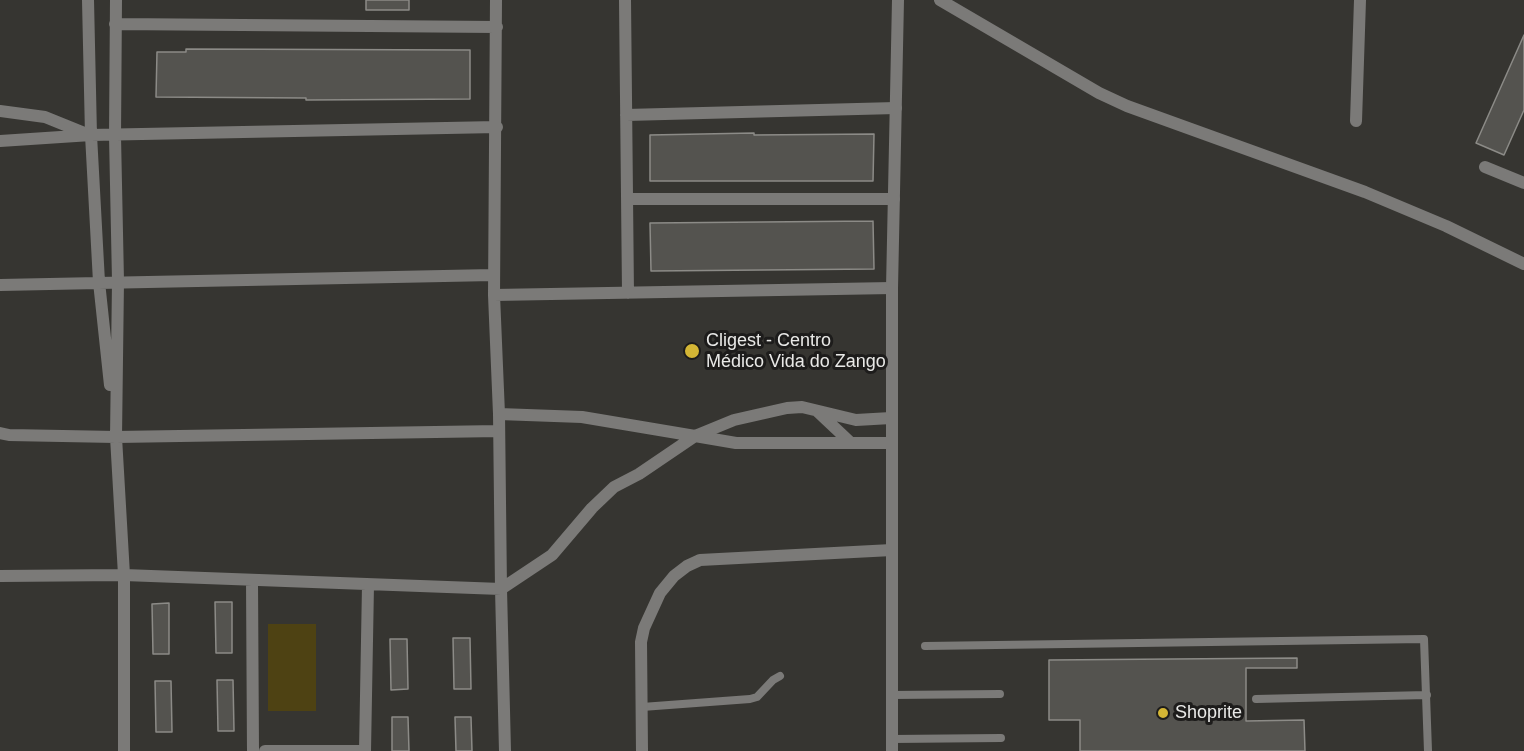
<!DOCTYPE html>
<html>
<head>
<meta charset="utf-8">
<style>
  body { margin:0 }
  canvas { display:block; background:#363531 }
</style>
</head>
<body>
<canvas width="1524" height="751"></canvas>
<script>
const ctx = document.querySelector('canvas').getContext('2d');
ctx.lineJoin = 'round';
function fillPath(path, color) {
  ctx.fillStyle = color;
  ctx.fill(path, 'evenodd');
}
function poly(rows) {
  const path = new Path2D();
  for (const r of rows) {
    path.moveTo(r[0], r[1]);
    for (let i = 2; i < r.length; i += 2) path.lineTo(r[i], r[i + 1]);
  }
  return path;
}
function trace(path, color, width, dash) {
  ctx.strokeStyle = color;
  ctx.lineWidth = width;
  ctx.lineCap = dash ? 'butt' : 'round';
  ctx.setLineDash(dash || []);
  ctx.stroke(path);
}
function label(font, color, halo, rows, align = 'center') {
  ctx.font = font + ' Arial,sans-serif';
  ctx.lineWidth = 6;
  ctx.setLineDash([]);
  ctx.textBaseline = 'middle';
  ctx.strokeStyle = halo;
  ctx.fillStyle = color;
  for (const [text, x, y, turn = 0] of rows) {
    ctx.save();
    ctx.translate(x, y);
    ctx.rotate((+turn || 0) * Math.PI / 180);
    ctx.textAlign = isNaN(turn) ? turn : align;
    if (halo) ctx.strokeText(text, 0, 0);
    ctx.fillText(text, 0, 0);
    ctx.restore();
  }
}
fillPath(poly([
  [268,624,316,624,316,711,268,711]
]), '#4e4213');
const building = poly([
  [366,0,409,0,409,10,366,10,366,0],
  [1524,35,1524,110,1504,155,1476,143,1524,35],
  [186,49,470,50,470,99,306,100,306,98,156,97,157,52,186,52,186,49],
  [754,133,754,135,874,134,873,181,650,181,650,135,754,133],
  [873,221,874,269,651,271,650,223,873,221],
  [215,602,232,602,232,653,216,653,215,602],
  [169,603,169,654,153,654,152,604,169,603],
  [453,638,470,638,471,689,454,689,453,638],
  [390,639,407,639,408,689,391,690,390,639],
  [1297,658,1297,668,1246,668,1246,721,1304,720,1305,751,1080,751,1080,720,1049,720,1049,660,1297,658],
  [217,680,233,680,234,731,218,731,217,680],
  [155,681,171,681,172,732,156,732,155,681],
  [392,717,408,717,409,751,392,751,392,717],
  [455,717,471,717,472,751,456,751,455,717]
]);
fillPath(building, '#54534f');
trace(building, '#8c8b87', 1.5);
trace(poly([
  [925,646,1424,639,1428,751],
  [892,695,1000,694],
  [1256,699,1427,695],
  [642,707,750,699,757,697,773,680,780,676],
  [892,739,1001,738]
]), '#7b7a78', 8);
trace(poly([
  [88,0,91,135,99,282,110,385],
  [116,0,115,136,118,281,116,437,124,575,124,751],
  [496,0,494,295,499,414,501,589,505,751],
  [625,0,628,293],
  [115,24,497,27],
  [0,111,45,117,87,134],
  [626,115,896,108],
  [1356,121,1360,0],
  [0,141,91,135,497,127],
  [1485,167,1524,183],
  [627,199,894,199],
  [0,285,493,275],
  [494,295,892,288],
  [817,411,851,443],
  [499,414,582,417,695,436,734,420,787,408,802,407,856,420,891,418],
  [0,433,9,435,116,437,499,431],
  [0,576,124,575,501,589,552,555,592,508,614,487,639,474,695,436,736,443,891,443],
  [252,581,253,751],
  [265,751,365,751],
  [365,751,368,585],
  [642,751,641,642,644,628,660,593,674,576,687,566,700,560,892,550]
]), '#7b7a78', 12);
trace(poly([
  [940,0,1099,93,1127,106,1365,192,1446,226,1524,264],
  [892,751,892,288,898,0]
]), '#7b7a78', 12);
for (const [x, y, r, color] of [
  [692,351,8,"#d4b635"],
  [1163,713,6,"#d4b635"]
]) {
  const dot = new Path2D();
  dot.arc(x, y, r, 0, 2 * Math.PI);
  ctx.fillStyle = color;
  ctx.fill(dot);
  trace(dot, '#1d1c1b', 2);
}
label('18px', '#e9e9e7', '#1d1c1b', [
  ["Cligest - Centro",706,341],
  ["Médico Vida do Zango",706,362],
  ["Shoprite",1175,713]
], 'left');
</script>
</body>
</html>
